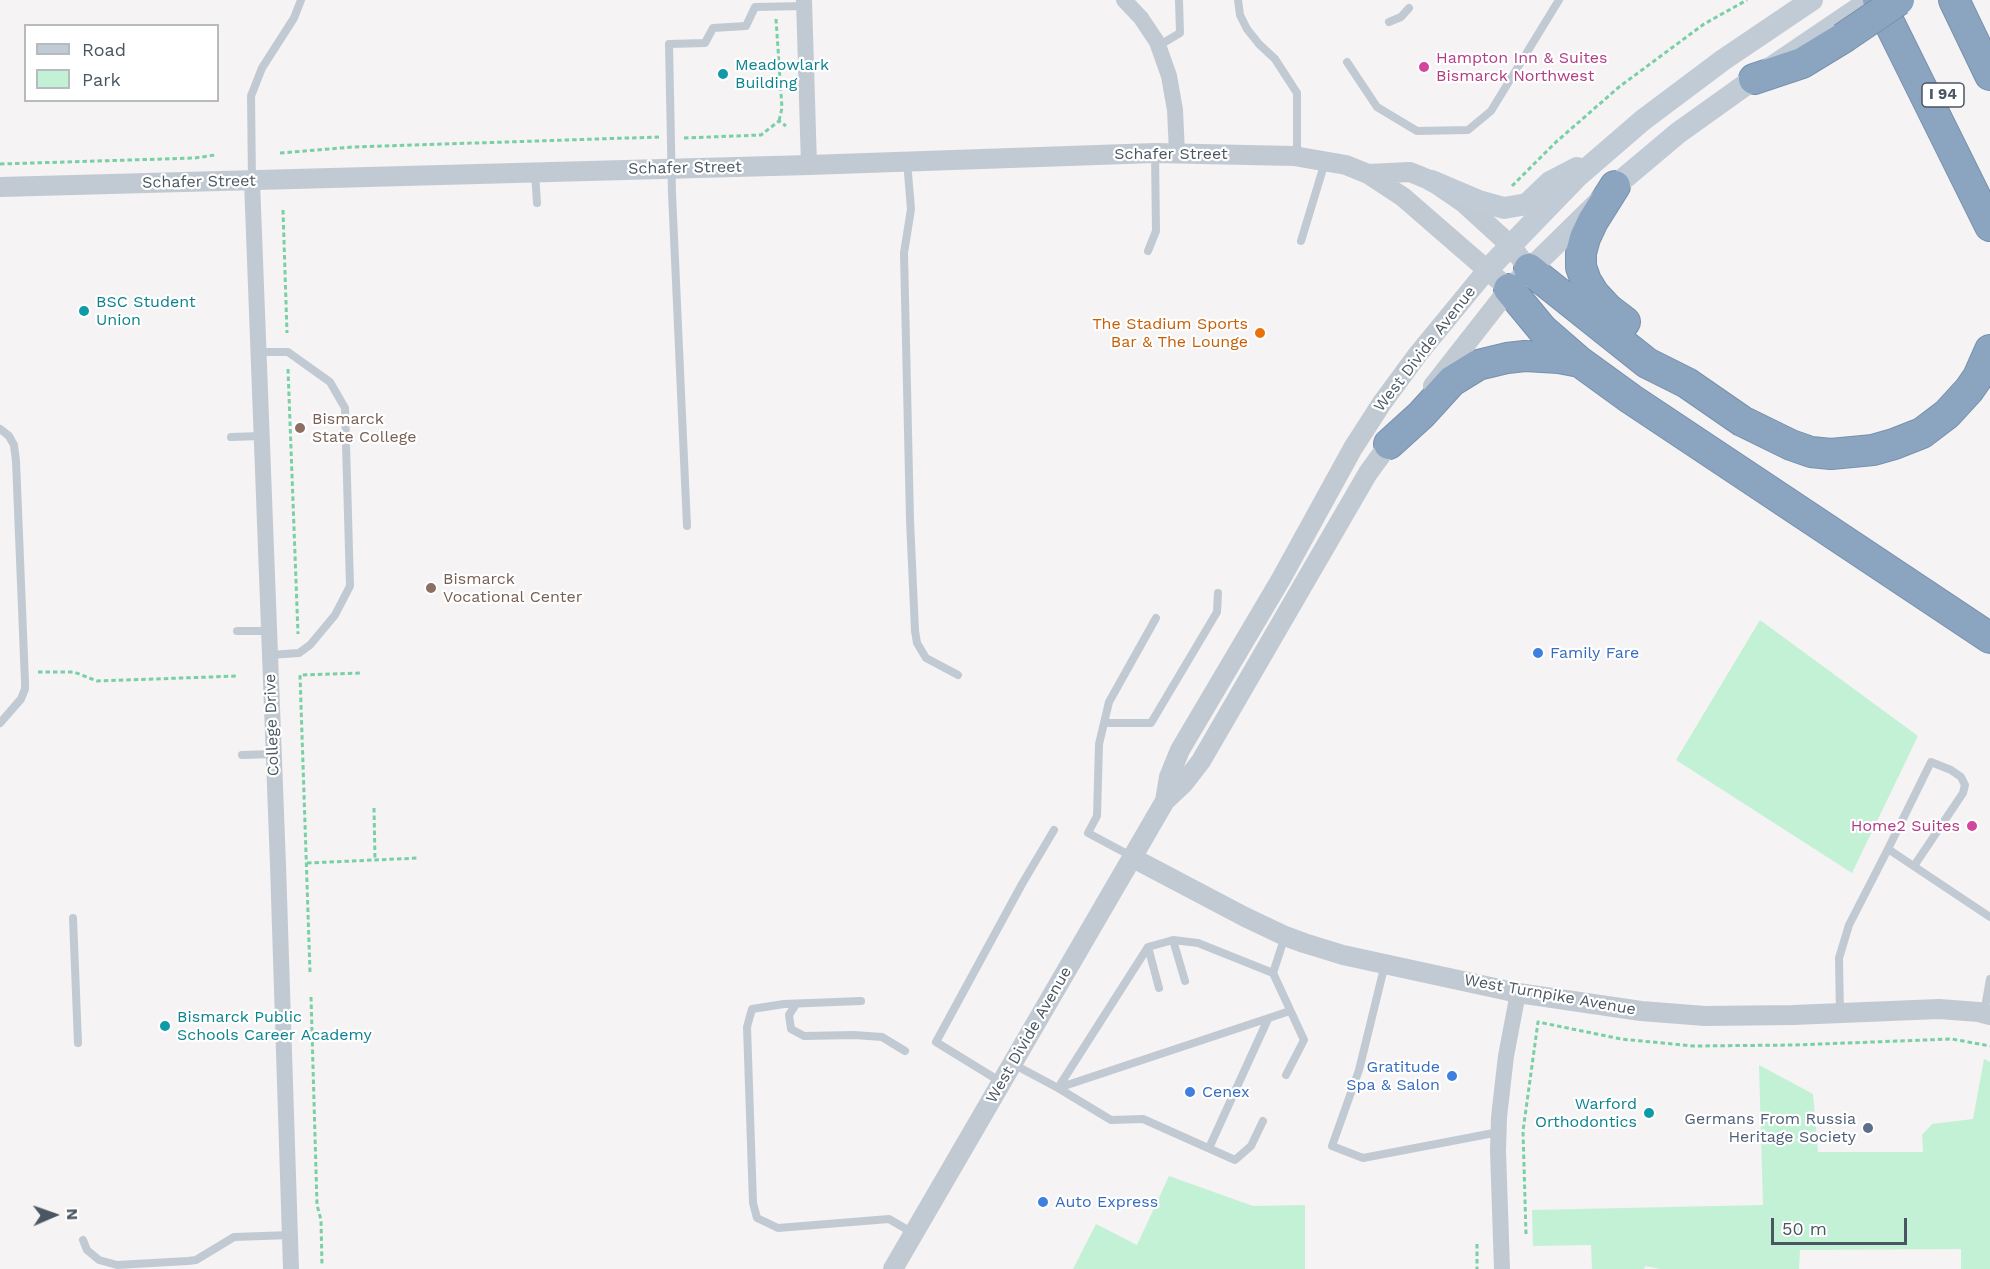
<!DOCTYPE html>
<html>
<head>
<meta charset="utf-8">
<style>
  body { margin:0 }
  #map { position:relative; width:1990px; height:1269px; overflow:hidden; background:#f5f3f3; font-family:"Work Sans",sans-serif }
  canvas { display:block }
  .legend { position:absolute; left:24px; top:24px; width:195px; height:78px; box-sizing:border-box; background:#fff; border:2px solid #b7bbc0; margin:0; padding:8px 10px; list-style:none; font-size:18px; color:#4a5661 }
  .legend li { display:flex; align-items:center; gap:12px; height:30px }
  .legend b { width:30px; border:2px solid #b7bbc0 }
  .north { position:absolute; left:24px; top:1185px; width:60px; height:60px; -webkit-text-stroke:4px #fff; paint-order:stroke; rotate:88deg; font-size:16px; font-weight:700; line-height:24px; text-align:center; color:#4a5661 }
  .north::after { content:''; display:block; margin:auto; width:21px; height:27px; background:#4a5661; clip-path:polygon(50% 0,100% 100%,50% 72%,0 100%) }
  .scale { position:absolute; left:1771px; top:1218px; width:136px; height:27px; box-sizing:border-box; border:3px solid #4a5661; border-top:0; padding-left:8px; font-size:18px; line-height:21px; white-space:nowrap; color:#4a5661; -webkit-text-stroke:4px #fff; paint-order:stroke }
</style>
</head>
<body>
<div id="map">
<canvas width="1990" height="1269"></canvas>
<ul class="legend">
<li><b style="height:8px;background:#c1cbd6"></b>Road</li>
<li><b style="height:16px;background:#c3f1d5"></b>Park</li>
</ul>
<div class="north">N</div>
<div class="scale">50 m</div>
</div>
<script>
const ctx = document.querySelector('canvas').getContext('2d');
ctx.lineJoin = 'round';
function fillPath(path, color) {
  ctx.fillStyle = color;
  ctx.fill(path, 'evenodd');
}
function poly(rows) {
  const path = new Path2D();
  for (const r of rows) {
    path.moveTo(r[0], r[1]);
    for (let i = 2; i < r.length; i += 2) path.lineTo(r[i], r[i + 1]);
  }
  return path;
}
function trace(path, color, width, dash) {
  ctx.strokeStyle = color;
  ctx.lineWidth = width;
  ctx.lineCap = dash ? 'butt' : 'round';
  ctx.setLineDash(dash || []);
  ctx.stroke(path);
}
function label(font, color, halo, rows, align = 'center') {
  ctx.font = font + ' "Work Sans",sans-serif';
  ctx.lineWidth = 4.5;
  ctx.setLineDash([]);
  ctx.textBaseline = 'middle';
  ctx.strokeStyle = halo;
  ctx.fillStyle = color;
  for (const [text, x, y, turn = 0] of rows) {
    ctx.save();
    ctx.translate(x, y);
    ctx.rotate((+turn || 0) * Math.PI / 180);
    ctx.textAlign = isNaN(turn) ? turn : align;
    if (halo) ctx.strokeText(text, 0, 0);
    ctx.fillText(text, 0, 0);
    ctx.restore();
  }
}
fillPath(poly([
  [1760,620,1918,736,1852,873,1676,760],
  [1984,1059,1990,1062,1990,1269,1961,1269,1961,1249,1800,1250,1799,1269,1660,1269,1645,1266,1644,1269,1592,1269,1591,1245,1533,1246,1532,1210,1763,1205,1759,1065,1813,1094,1818,1152,1923,1152,1922,1135,1932,1124,1973,1119],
  [1169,1176,1253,1206,1305,1205,1305,1269,1073,1269,1096,1224,1137,1245]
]), '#c3f1d5');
const motorway = poly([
  [1878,0,1990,226],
  [1954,0,1990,75],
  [1754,79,1802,63,1843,38],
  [1615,186,1593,221,1585,238,1581,253,1581,267,1586,281,1594,294,1608,309,1625,322],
  [1529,269,1647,363,1687,383,1742,421,1791,445,1811,452,1831,454,1873,450,1894,444,1922,433,1947,414,1969,390,1978,377,1990,350],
  [1509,289,1542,329,1580,362],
  [1389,444,1421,415,1452,381,1478,365,1507,358,1525,356,1559,358,1580,362,1631,399,1990,638]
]);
trace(motorway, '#7690ad', 32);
trace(poly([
  [776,19,782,108,779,121],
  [684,138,761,135,779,121,786,126],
  [280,153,353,147,659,137],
  [0,164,195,158,215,155],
  [1512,186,1556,142,1619,87,1704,24,1747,0],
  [283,210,287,333],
  [288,369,298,634],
  [38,672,74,672,97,681,238,676],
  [374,808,375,860],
  [307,863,419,858],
  [310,972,300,675,360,673],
  [311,997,317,1205,321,1220,322,1266],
  [1526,1234,1523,1131,1538,1022,1621,1039,1693,1046,1794,1045,1952,1039,1990,1046],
  [1477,1244,1477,1269]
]), '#7ad0a6', 3, [4.5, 3]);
trace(poly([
  [1238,0,1240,15,1247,29,1259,44,1275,59,1297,93,1297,157],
  [1389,22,1401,17,1409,8],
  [1158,46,1180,33,1179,0],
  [1347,62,1377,107,1417,131,1468,130,1491,111,1559,0],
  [907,161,911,209,904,253,910,520,915,631,917,643,926,658,958,675],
  [535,173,537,203],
  [252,181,251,96,262,68,294,18,301,0],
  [1301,241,1325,162],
  [1148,251,1156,231,1155,154],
  [258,352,288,352,330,382,345,408,350,586,335,615,310,645,299,653,270,655],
  [0,429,9,436,14,445,16,461,25,682,25,689,21,699,0,723],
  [231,437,261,436],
  [687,526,672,193,669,44,705,43,713,28,746,26,755,7,804,6],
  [237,631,269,631],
  [1104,723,1151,723,1217,612,1218,593],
  [242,755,274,754],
  [1888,849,1931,762,1951,770,1961,777,1965,785,1963,793,1914,866],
  [1133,857,1088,833,1097,816,1099,744,1109,702,1156,618],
  [73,918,78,1043],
  [1285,936,1273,973,1304,1040,1286,1075],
  [1173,940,1185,981],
  [1148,947,1159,988],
  [1385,964,1359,1070,1332,1146,1363,1158,1499,1132],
  [861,1001,784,1004,752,1009,747,1027,753,1203,757,1218,778,1228,889,1219,913,1233],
  [796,1004,789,1015,791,1029,804,1036,854,1035,882,1037,905,1051],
  [1840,1013,1839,958,1849,925,1888,849,1990,917],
  [1984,1013,1990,979],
  [1013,1064,1058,1088,1111,1120,1143,1119,1235,1160,1251,1146,1263,1121],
  [1001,1082,936,1042,1022,884,1054,830],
  [1058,1088,1148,947,1173,940,1198,943,1273,973],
  [1058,1088,1290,1011],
  [1209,1148,1268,1019],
  [83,1240,87,1250,99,1260,117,1265,188,1261,196,1260,234,1237,291,1235]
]), '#c1cad2', 8);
trace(poly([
  [804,0,809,165],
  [1124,0,1141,18,1157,42,1169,76,1175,110,1177,153],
  [252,181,278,865,291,1269],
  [1502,1269,1498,1151,1499,1117,1506,1056,1518,993]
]), '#c1cad2', 16);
trace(poly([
  [1368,174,1410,172,1432,181,1464,203,1510,245,1529,269],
  [0,187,809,165,1155,153,1294,156,1346,165,1368,174,1403,197,1509,289,1433,386],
  [1165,801,1169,777,1180,750,1281,579,1353,448,1382,403,1418,354,1487,270],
  [1133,858,1245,917,1285,936,1304,943,1343,955,1518,993,1641,1011,1705,1016,1793,1015,1939,1009,1979,1012,1990,1015],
  [893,1269,1165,801,1184,783,1201,761,1368,473,1395,436]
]), '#c1cad2', 20);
trace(poly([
  [1432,181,1479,201,1504,208,1527,204,1550,182,1577,168],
  [1487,270,1577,177,1643,120,1723,60,1812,0],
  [1519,280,1615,186,1678,133,1748,83,1871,0]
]), '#c1cbd6', 22);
trace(motorway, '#8ba5c1', 30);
const motorwayBridge = poly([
  [1843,38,1899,0]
]);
trace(motorwayBridge, '#7690ad', 32, []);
trace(motorwayBridge, '#8ba5c1', 30);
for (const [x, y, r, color] of [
  [1424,67,6,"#d1479c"],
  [723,74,6,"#0f9aa8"],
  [84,311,6,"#0f9aa8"],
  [1260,333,6,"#e8710a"],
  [300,428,6,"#8d6e63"],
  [431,588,6,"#8d6e63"],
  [1538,653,6,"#3f7fe0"],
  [1972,826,6,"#d1479c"],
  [165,1026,6,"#0f9aa8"],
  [1452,1076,6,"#3f7fe0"],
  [1190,1092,6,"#3f7fe0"],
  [1649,1113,6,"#0f9aa8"],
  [1868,1128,6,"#5c6f8a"],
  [1043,1202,6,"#3f7fe0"]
]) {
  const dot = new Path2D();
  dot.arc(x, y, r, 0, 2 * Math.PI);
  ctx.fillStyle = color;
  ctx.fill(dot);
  trace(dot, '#fff', 2);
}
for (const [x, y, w] of [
  [1943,95,42]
]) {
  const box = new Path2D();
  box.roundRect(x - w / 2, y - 12, w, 24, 4.5);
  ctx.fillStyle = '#fff';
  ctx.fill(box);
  trace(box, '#4a5661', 1.5);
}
label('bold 15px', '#4a5661', null, [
  ["I 94",1943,95]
]);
label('16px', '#b23c85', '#fff', [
  ["Hampton Inn & Suites",1436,58],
  ["Bismarck Northwest",1436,76],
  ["Home2 Suites",1960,826,"right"]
], 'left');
label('16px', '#0d838f', '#fff', [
  ["Meadowlark",735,65],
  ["Building",735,83],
  ["BSC Student",96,302],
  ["Union",96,320],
  ["Bismarck Public",177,1017],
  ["Schools Career Academy",177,1035],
  ["Warford",1637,1104,"right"],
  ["Orthodontics",1637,1122,"right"]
], 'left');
label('16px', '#4a5661', '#fff', [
  ["Schafer Street",1171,154],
  ["Schafer Street",685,168,-1],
  ["Schafer Street",199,182,-1],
  ["West Divide Avenue",1425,349,-52],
  ["College Drive",272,725,-92],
  ["West Turnpike Avenue",1550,995,10],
  ["West Divide Avenue",1029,1035,-60]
]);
label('16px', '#c56008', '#fff', [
  ["The Stadium Sports",1248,324],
  ["Bar & The Lounge",1248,342]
], 'right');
label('16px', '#785e54', '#fff', [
  ["Bismarck",312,419],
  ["State College",312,437],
  ["Bismarck",443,579],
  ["Vocational Center",443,597]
], 'left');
label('16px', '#366cbe', '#fff', [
  ["Family Fare",1550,653],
  ["Gratitude",1440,1067,"right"],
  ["Spa & Salon",1440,1085,"right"],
  ["Cenex",1202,1092],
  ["Auto Express",1055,1202]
], 'left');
label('16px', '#4e5e75', '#fff', [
  ["Germans From Russia",1856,1119],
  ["Heritage Society",1856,1137]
], 'right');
</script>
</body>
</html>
